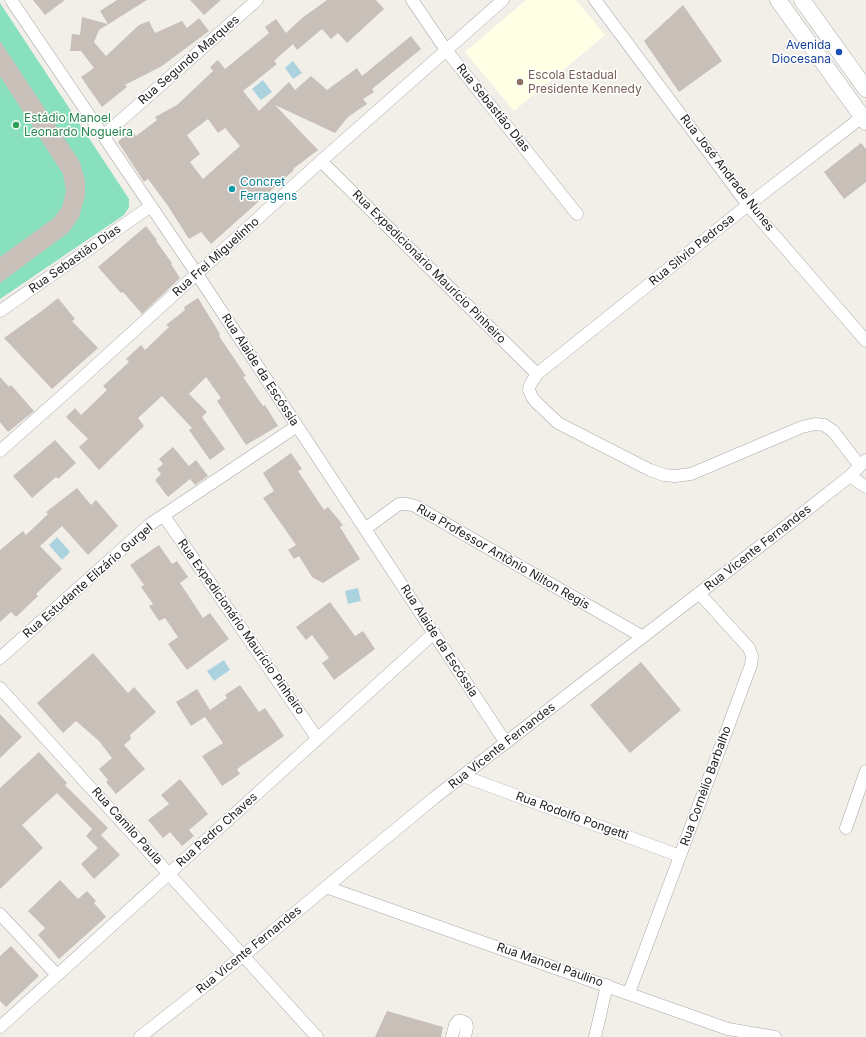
<!DOCTYPE html>
<html>
<head>
<meta charset="utf-8">
<style>
  body { margin:0 }
  canvas { display:block; background:#f2efe9 }
</style>
</head>
<body>
<canvas width="866" height="1037"></canvas>
<script>
const ctx = document.querySelector('canvas').getContext('2d');
ctx.lineJoin = 'round';
function fillPath(path, color) {
  ctx.fillStyle = color;
  ctx.fill(path, 'evenodd');
}
function poly(rows) {
  const path = new Path2D();
  for (const r of rows) {
    path.moveTo(r[0], r[1]);
    for (let i = 2; i < r.length; i += 2) path.lineTo(r[i], r[i + 1]);
  }
  return path;
}
function trace(path, color, width, dash) {
  ctx.strokeStyle = color;
  ctx.lineWidth = width;
  ctx.lineCap = dash ? 'butt' : 'round';
  ctx.setLineDash(dash || []);
  ctx.stroke(path);
}
function label(font, color, halo, rows, align = 'center') {
  ctx.font = font + ' Inter,sans-serif';
  ctx.lineWidth = 3;
  ctx.setLineDash([]);
  ctx.textBaseline = 'middle';
  ctx.strokeStyle = halo;
  ctx.fillStyle = color;
  for (const [text, x, y, turn = 0] of rows) {
    ctx.save();
    ctx.translate(x, y);
    ctx.rotate((+turn || 0) * Math.PI / 180);
    ctx.textAlign = isNaN(turn) ? turn : align;
    if (halo) ctx.strokeText(text, 0, 0);
    ctx.fillText(text, 0, 0);
    ctx.restore();
  }
}
fillPath(poly([
  [526,0,576,0,605,35,514,111,465,52]
]), '#ffffe5');
fillPath(poly([
  [0,3,129,199,129,207,124,215,0,299]
]), '#88e0be');
fillPath(poly([
  [293,61,302,73,293,79,285,68],
  [263,80,272,92,261,100,252,89],
  [57,537,70,552,62,560,49,545],
  [358,588,361,601,348,604,345,591],
  [224,660,230,670,214,681,207,671]
]), '#aad3df');
fillPath(poly([
  [33,0,65,0,45,15],
  [117,0,147,0,99,30,94,42,106,56,139,25,149,21,155,33,182,21,187,28,199,18,209,31,162,66,125,85,127,87,102,107,81,77,94,68,81,51,70,51,72,34,80,35,82,17,108,24,100,11],
  [190,0,221,0,204,15],
  [327,0,376,0,384,9,347,43,338,33,331,39,322,29,297,50,293,44,274,61,277,64,243,91,259,111,289,82,295,90,311,76,327,90,357,68,362,76,411,36,421,49,372,89,374,92,363,99,367,104,348,117,335,133,275,105,318,150,293,169,294,170,211,244,201,232,189,239,168,206,148,179,144,182,118,142,130,129,136,136,157,120,155,117,177,105,213,71,210,67,218,60,225,69,269,33,265,27,276,19,286,33,302,18],
  [208,119,218,133,225,128,240,146,203,179,190,162,200,154,187,135],
  [683,5,722,61,679,92,644,41],
  [0,41,80,162,85,181,85,196,79,217,68,233,0,283,0,257,54,218,62,207,66,191,63,174,0,76],
  [861,143,866,149,866,182,844,199,824,172],
  [146,226,157,240,156,241,172,263,171,264,180,278,142,314,123,292,121,293,98,267],
  [58,298,75,319,72,321,98,348,52,389,4,338,43,310],
  [198,298,220,334,219,336,246,376,243,377,263,406,265,405,278,426,246,445,217,401,221,398,206,377,189,394,207,412,202,417,225,449,210,460,189,430,192,428,162,396,138,418,144,426,99,470,79,447,88,439,66,417,75,408,81,415,107,390,103,386,129,362,126,359,141,345,145,350,169,327,166,325,185,310,184,307],
  [0,377,9,387,11,385,34,411,8,432,0,422],
  [55,440,76,463,58,479,56,477,32,498,13,476],
  [173,447,189,466,196,460,208,476,195,485,190,479,168,497,155,480,161,474,157,469,163,464,159,459],
  [291,453,302,469,298,471,324,510,328,507,343,525,340,527,360,559,323,583,312,577,299,556,294,559,288,550,296,545,263,498,274,491,263,473],
  [77,488,91,505,96,500,118,526,88,555,62,526,40,546,62,569,36,594,38,596,16,617,11,612,0,622,0,550,23,531,26,535,48,514,46,512],
  [159,545,172,564,177,561,188,577,180,583,203,618,210,613,229,639,187,670,168,644,178,637,165,618,159,621,149,606,153,604,141,587,144,585,130,565],
  [330,602,355,636,363,631,375,649,334,680,322,663,329,658,312,635,306,640,296,627],
  [93,653,128,693,134,687,156,712,130,735,131,739,124,745,145,769,116,794,106,782,108,780,99,769,112,758,99,741,76,721,63,733,37,703],
  [641,662,681,710,630,753,590,705],
  [240,685,259,712,265,708,284,736,237,769,240,774,222,786,202,756,223,743,205,717,191,726,176,702,197,689,210,710,227,698,225,695],
  [0,714,22,737,0,758],
  [39,752,67,783,65,785,108,828,101,835,120,855,94,879,81,864,98,848,86,836,92,829,57,793,22,825,43,848,0,889,0,788],
  [180,779,208,814,189,830,194,836,182,846,170,832,163,838,148,820,169,804,161,795],
  [60,880,78,899,87,891,96,901,94,903,106,917,59,959,38,935,45,928,28,911],
  [11,946,39,976,6,1007,0,1001,0,956],
  [387,1011,443,1027,441,1037,375,1037]
]), '#c7bfb8');
const minor = poly([
  [11,0,197,274,506,743],
  [412,0,446,50,577,214],
  [595,0,748,205,866,341],
  [103,136,257,0],
  [321,161,537,374],
  [0,311,151,206],
  [0,451,71,388,321,161,503,0],
  [860,466,833,431,824,425,815,424,802,427,691,474,675,476,664,475,650,470,558,423,535,401,532,397,529,390,530,385,537,374,748,205,866,114],
  [850,476,866,487],
  [164,516,317,738],
  [365,529,399,504,407,504,415,506,643,637],
  [0,658,149,525,297,426],
  [0,688,317,1037],
  [463,776,680,856],
  [846,828,866,771],
  [326,887,728,1029,775,1037],
  [0,914,57,975],
  [629,993,751,665,752,656,749,648,699,593],
  [0,1027,434,633],
  [140,1037,244,955,434,798,803,513,850,476,866,460],
  [452,1037,455,1025,458,1021,462,1021,466,1023,467,1027,465,1037],
  [595,1037,607,985]
]);
const tertiary = poly([
  [778,0,866,122],
  [802,0,866,89]
]);
trace(minor, '#a9a9a9', 13);
trace(tertiary, '#a9a9a9', 17);
trace(minor, '#fff', 12);
trace(tertiary, '#fff', 16);
for (const [x, y, r, color] of [
  [839,52,4,"#1a4fb4"],
  [520,82,4,"#8d6e63"],
  [16,125,4,"#2e9e5b"],
  [232,189,4,"#0f9aa8"]
]) {
  const dot = new Path2D();
  dot.arc(x, y, r, 0, 2 * Math.PI);
  ctx.fillStyle = color;
  ctx.fill(dot);
  trace(dot, '#fff', 1.5);
}
label('12px', '#164399', '#fff', [
  ["Avenida",831,45],
  ["Diocesana",831,59]
], 'right');
label('12px', '#222', '#fff', [
  ["Rua Segundo Marques",189,60,-41],
  ["Rua Sebastião Dias",493,108,51],
  ["Rua José Andrade Nunes",727,173,52],
  ["Rua Silvio Pedrosa",692,250,-39],
  ["Rua Frei Miguelinho",216,257,-42],
  ["Rua Sebastião Dias",75,259,-35],
  ["Rua Expedicionário Maurício Pinheiro",429,267,45],
  ["Rua Alaide da Escóssia",260,370,57],
  ["Rua Vicente Fernandes",758,548,-38],
  ["Rua Professor Antônio Nilton Regis",503,557,30],
  ["Rua Estudante Elizário Gurgel",88,581,-41],
  ["Rua Expedicionário Maurício Pinheiro",241,627,55],
  ["Rua Alaide da Escóssia",439,641,57],
  ["Rua Vicente Fernandes",502,746,-38],
  ["Rua Cornélio Barbalho",706,786,-70],
  ["Rua Rodolfo Pongetti",572,816,20],
  ["Rua Camilo Paula",127,826,48],
  ["Rua Pedro Chaves",217,830,-42],
  ["Rua Vicente Fernandes",249,950,-39],
  ["Rua Manoel Paulino",550,965,19]
]);
label('12px', '#785e54', '#fff', [
  ["Escola Estadual",528,75],
  ["Presidente Kennedy",528,89]
], 'left');
label('12px', '#27864d', '#fff', [
  ["Estádio Manoel",24,118],
  ["Leonardo Nogueira",24,132]
], 'left');
label('12px', '#0d838f', '#fff', [
  ["Concret",240,182],
  ["Ferragens",240,196]
], 'left');
</script>
</body>
</html>
